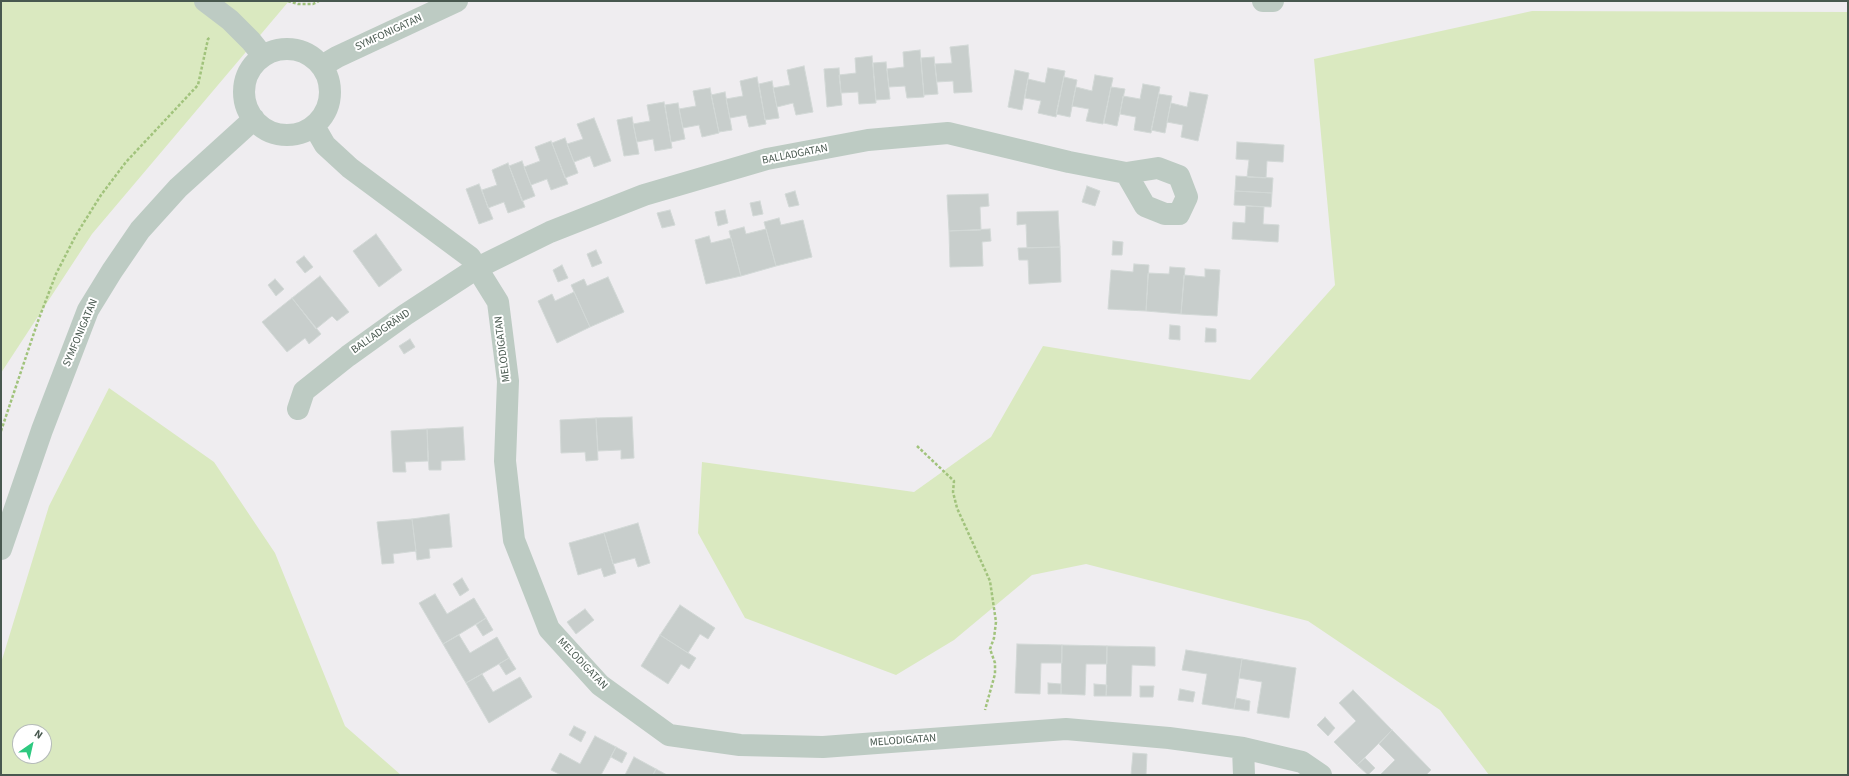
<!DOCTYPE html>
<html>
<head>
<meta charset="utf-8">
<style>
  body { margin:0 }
  #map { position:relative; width:1849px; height:776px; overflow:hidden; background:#efedf0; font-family:"Source Sans 3",sans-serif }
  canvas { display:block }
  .frame { position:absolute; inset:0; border:2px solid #48584f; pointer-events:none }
  .north { position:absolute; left:12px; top:724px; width:40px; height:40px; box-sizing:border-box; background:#fff; border:1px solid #b6bcb9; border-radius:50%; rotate:34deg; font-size:11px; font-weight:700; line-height:16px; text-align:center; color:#48584f }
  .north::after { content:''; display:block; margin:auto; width:14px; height:18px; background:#2ec980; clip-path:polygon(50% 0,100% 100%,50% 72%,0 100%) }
</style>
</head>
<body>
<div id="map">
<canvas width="1849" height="776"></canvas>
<div class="frame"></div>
<div class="north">N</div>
</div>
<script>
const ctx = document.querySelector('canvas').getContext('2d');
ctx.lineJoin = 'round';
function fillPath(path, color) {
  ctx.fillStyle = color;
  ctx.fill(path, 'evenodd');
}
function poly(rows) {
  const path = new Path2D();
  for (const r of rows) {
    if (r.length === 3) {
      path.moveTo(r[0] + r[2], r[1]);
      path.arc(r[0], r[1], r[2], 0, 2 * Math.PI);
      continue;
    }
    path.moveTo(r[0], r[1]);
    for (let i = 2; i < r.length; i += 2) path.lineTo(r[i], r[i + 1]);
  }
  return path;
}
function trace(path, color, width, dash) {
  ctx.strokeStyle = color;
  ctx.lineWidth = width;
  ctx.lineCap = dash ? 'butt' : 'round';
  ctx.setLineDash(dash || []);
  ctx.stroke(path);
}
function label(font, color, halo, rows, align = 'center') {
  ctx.font = font + ' "Source Sans 3",sans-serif';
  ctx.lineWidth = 4;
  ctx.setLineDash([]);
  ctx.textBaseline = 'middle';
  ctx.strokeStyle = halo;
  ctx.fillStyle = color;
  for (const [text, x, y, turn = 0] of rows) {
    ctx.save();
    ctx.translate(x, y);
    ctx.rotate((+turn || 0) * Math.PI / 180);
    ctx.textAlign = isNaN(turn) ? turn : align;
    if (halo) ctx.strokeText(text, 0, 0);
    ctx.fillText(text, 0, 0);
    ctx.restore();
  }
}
fillPath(poly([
  [1,1,289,1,92,234,1,373],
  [1532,11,1848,12,1848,775,1489,775,1440,710,1308,621,1086,564,1032,575,954,640,896,675,745,618,698,533,702,462,914,492,991,437,1043,346,1250,380,1335,285,1314,59],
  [109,388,214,462,275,553,345,726,401,775,1,775,1,663,49,506],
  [20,732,44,732,44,756,20,756]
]), '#dae9c0');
const building = poly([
  [968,45,972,92,954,93,953,81,937,82,935,64,952,63,950,47,968,45],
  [920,50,924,97,907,98,905,86,889,87,887,69,904,67,903,52,920,50],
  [872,56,876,103,859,104,858,92,841,93,839,75,856,73,855,58,872,56],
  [934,57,938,94,924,95,921,58,934,57],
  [886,62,890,99,876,100,873,63,886,62],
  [804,66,813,112,796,115,793,103,777,107,773,88,790,85,787,70,804,66],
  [839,68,842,105,827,107,824,69,839,68],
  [1048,68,1065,71,1056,117,1038,113,1041,101,1025,98,1028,79,1045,83,1048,68],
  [1015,70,1029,73,1022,110,1008,107,1015,70],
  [1095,75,1113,78,1103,124,1086,121,1089,109,1072,106,1076,87,1092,91,1095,75],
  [757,77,766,124,749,127,746,115,730,118,726,99,743,96,740,81,757,77],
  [1064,77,1077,80,1070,117,1056,114,1064,77],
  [772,81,779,118,765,120,759,84,772,81],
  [1143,84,1160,87,1151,133,1134,130,1136,117,1120,114,1123,96,1140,99,1143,84],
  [1111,87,1125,89,1117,126,1104,123,1111,87],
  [710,88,719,133,702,137,699,125,683,128,679,109,696,106,693,91,710,88],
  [725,92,732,130,719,132,711,95,725,92],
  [1190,92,1208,95,1198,141,1181,137,1183,125,1167,122,1171,103,1187,107,1190,92],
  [1159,94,1172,96,1165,133,1151,130,1159,94],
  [664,102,672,148,655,151,653,139,637,142,633,124,650,121,647,105,664,102],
  [678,103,685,139,671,142,665,105,678,103],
  [632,117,639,154,624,156,617,120,632,117],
  [594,118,611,161,594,167,590,156,574,162,567,144,583,139,577,124,594,118],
  [565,138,578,173,565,178,552,143,565,138],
  [551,141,568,184,551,190,547,179,531,185,524,167,540,161,535,147,551,141],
  [1237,142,1284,145,1283,162,1267,161,1266,178,1247,177,1249,160,1236,159,1237,142],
  [522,161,535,196,522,201,509,166,522,161],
  [508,163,525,207,508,213,504,202,488,208,482,190,497,185,492,170,508,163],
  [1236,176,1273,178,1272,193,1235,191,1236,176],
  [479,184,493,219,479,224,466,189,479,184],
  [1087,186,1100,191,1095,206,1082,202,1087,186],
  [795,191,799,205,789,207,785,194,795,191],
  [1235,191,1272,193,1271,207,1234,205,1235,191],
  [988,194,989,206,980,207,981,230,949,231,947,195,988,194],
  [760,201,763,214,753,216,750,203,760,201],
  [1246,206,1264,207,1263,224,1279,225,1278,242,1232,239,1233,222,1245,223,1246,206],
  [670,210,675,225,662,228,657,213,670,210],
  [725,210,728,223,718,226,715,212,725,210],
  [1058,211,1060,247,1027,248,1026,224,1017,225,1017,212,1058,211],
  [779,218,781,225,803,220,812,257,776,266,764,222,779,218],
  [744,227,746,234,766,229,776,266,741,276,729,231,744,227],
  [990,229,991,241,982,242,983,266,950,267,949,231,990,229],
  [376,234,402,270,379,287,353,251,376,234],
  [709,236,711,243,731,238,741,276,706,284,695,240,709,236],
  [1113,241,1123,242,1122,255,1112,255,1113,241],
  [1060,247,1061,282,1029,284,1028,260,1019,260,1018,248,1060,247],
  [596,250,602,263,592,267,587,254,596,250],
  [304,256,313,267,305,273,296,262,304,256],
  [1134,264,1149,265,1146,311,1108,309,1111,270,1133,272,1134,264],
  [562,265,568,278,558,282,553,270,562,265],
  [1170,267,1185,268,1181,314,1146,311,1148,273,1169,274,1170,267],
  [1205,269,1220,270,1217,316,1181,314,1184,275,1205,277,1205,269],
  [320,276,349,312,337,321,332,316,316,329,292,298,320,276],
  [608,277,624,312,590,327,571,285,584,279,587,286,608,277],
  [275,279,284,289,276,296,268,285,275,279],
  [574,292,590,327,557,343,538,301,552,294,555,301,574,292],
  [292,298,321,334,309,344,305,338,287,352,262,322,292,298],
  [1170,325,1180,326,1180,340,1169,339,1170,325],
  [1206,328,1216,329,1216,342,1205,342,1206,328],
  [410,339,415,347,404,354,399,346,410,339],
  [632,417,634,458,621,459,621,450,598,451,596,418,632,417],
  [596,418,598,460,586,461,585,452,561,453,560,420,596,418],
  [463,427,465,460,441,461,441,470,429,470,427,429,463,427],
  [427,429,428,461,405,462,406,472,393,472,391,431,427,429],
  [449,514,452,547,429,549,430,558,417,560,412,519,449,514],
  [412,519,416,551,393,554,394,563,382,564,377,522,412,519],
  [638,523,650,563,638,567,635,558,613,564,604,533,638,523],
  [604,533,616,573,604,577,601,568,578,575,569,543,604,533],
  [462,578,469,590,460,596,453,584,462,578],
  [435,594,447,614,474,598,486,618,443,644,419,603,435,594],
  [680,605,715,628,708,639,700,634,688,653,660,635,680,605],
  [585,609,594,620,576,634,567,622,585,609],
  [486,618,493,630,483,636,476,625,486,618],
  [459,635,470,653,497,637,509,658,466,683,443,644,459,635],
  [660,635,696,658,689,669,681,664,668,684,641,666,660,635],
  [1017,644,1062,645,1062,663,1041,663,1040,694,1015,693,1017,644],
  [1062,645,1107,646,1107,664,1086,664,1085,695,1061,694,1062,645],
  [1107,646,1155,647,1155,666,1132,665,1131,696,1106,696,1107,646],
  [1186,650,1242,659,1234,709,1202,704,1207,674,1182,670,1186,650],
  [509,658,516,669,506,675,499,664,509,658],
  [1242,659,1296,668,1289,718,1257,713,1262,682,1239,678,1242,659],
  [482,674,493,692,520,677,532,697,489,723,466,683,482,674],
  [1048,683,1061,684,1061,694,1048,694,1048,683],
  [1094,684,1107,685,1106,696,1094,696,1094,684],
  [1140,686,1154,686,1153,697,1140,697,1140,686],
  [1180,689,1195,692,1193,702,1178,700,1180,689],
  [1353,690,1392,730,1357,765,1334,742,1356,721,1339,703,1353,690],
  [1236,698,1250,701,1249,711,1234,709,1236,698],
  [1325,717,1335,728,1328,736,1317,725,1325,717],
  [574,726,586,732,581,742,569,735,574,726],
  [1392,730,1431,770,1426,775,1380,775,1395,760,1379,744,1392,730],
  [595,736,616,747,601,775,561,775,551,770,560,753,580,764,595,736],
  [616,747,627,753,622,763,611,757,616,747],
  [1133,753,1147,754,1146,775,1131,775,1133,753],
  [634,757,656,769,653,775,625,775,634,757],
  [1365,758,1375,768,1368,775,1357,765,1365,758],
  [656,769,667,775,653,775,656,769]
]);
fillPath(building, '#c8cecc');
trace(building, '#d2d8d6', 1);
trace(poly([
  [288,1,298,4,313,4,319,1],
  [1,431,38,321,56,274,76,235,101,195,126,162,198,85,208,39,211,37],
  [917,446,954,481,953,492,957,508,990,581,996,622,994,638,990,649,995,663,995,674,985,710]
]), '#a1c37c', 2.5, [3, 2]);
trace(poly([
  [205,1,230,20,251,41,263,56],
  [1263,1,1273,1],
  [287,92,43],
  [322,66,337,57,457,1],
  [314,126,325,145,350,168,470,257,498,302,508,381,505,461,514,540,549,629,600,685,669,735,740,745,823,747,1066,729,1169,738,1243,748,1302,762,1321,775],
  [298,409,304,391,348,356,405,315,477,268,550,232,644,195,767,159,868,140,948,133,1069,162,1126,173,1158,168,1179,176,1187,197,1179,214,1165,214,1145,206,1126,173],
  [1,549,42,430,88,310,112,271,140,230,178,188,254,119],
  [1243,748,1244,775]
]), '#bdcbc3', 22);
label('11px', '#48584f', '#fff', [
  ["SYMFONIGATAN",389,33,-25],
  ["BALLADGATAN",795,155,-11],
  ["BALLADGRÄND",381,332,-35],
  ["SYMFONIGATAN",81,333,-67],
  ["MELODIGATAN",503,349,-97],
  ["MELODIGATAN",582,664,46],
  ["MELODIGATAN",903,741,-4]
]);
</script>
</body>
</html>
